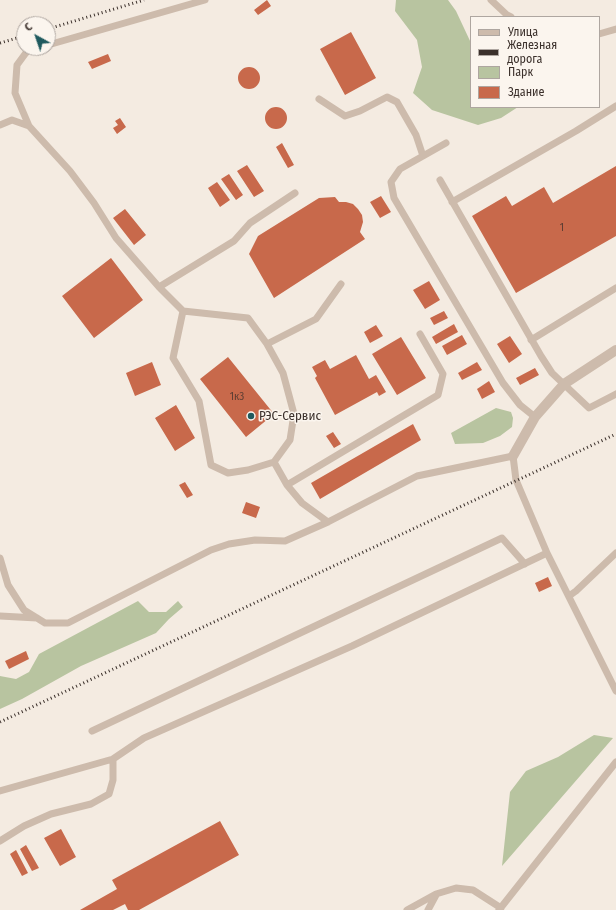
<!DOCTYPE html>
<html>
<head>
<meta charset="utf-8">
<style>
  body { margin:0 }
  #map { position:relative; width:616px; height:910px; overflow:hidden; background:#f4ebe1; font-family:"Fira Sans Condensed",sans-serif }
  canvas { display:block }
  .legend { position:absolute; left:470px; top:16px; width:130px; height:92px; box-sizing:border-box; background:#fbf5ee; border:1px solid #aea6a0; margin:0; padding:5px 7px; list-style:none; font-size:12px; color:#3b302b }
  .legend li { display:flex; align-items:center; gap:8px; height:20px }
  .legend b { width:20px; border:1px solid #aea6a0 }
  .north { position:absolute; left:16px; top:16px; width:40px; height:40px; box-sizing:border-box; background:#fbf5ee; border:1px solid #aea6a0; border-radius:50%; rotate:320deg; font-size:11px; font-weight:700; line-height:16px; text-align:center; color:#3b302b }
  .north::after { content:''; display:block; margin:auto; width:14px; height:18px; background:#1f5a5e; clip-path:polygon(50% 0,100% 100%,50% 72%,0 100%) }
</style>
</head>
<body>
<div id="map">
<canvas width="616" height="910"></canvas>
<ul class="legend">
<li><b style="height:5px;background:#cdbbac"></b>Улица</li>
<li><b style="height:5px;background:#3b302b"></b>Железная дорога</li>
<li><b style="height:11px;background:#b8c4a0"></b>Парк</li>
<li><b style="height:11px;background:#c8694b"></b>Здание</li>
</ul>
<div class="north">С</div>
</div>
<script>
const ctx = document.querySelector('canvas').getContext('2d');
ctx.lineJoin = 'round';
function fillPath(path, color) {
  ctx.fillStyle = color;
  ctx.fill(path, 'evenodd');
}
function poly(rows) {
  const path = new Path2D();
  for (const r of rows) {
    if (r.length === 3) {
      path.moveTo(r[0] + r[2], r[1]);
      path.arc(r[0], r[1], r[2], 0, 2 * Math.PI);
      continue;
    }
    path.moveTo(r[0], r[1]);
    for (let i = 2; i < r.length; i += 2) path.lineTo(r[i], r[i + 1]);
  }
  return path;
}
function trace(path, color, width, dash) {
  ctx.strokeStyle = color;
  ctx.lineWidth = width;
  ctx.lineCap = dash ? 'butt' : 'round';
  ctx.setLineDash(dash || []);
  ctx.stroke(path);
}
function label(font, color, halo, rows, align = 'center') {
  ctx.font = font + ' "Fira Sans Condensed",sans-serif';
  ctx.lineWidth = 3;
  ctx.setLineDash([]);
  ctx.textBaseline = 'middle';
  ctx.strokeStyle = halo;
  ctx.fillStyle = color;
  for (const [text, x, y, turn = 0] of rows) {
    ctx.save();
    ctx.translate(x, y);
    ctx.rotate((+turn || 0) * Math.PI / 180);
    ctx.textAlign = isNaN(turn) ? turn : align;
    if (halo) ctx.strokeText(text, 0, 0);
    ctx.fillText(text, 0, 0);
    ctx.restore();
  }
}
fillPath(poly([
  [396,0,448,0,456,11,471,43,471,107,518,107,501,118,478,125,432,110,413,93,422,67,417,40,395,11],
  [496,408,511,412,513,418,512,427,500,436,483,443,455,444,451,433],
  [138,601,149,612,166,612,178,601,183,607,169,619,156,633,81,666,22,699,0,709,0,676,16,679,29,672,39,654],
  [594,735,613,738,502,866,510,792,526,771,558,757]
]), '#b8c4a0');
fillPath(poly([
  [267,0,271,6,258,15,254,10],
  [351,32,376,78,345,95,320,49],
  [108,54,111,61,92,69,88,62],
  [249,78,11],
  [276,118,11],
  [120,118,126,127,117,134,113,128,118,125,115,121],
  [282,143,294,165,288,168,276,147],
  [247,165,264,191,254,197,237,171],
  [616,166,616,236,516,293,472,216,506,196,512,206,544,187,553,203],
  [229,174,243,195,236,200,221,179],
  [217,182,230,200,220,207,208,188],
  [381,196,391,212,380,218,370,202],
  [335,197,339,202,346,202,353,204,358,209,362,215,363,222,360,232,365,239,274,298,249,254,258,236,319,198],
  [125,209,146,235,134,245,113,218],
  [111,258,143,300,94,338,62,296],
  [429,281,440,300,425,309,413,290],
  [444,311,448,318,434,325,430,318],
  [454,324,458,332,436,344,432,337],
  [376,325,383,336,370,343,364,332],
  [462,335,467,344,447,355,442,346],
  [510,336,522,354,509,363,497,344],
  [401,337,426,378,397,395,372,354],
  [356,355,369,379,376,375,386,392,379,396,377,392,335,415,315,378,317,376,312,367,325,360,330,369],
  [228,357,274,414,246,437,200,379],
  [152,362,161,385,135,396,126,373],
  [477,362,482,370,462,380,458,373],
  [535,368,539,375,520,385,516,378],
  [489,381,495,392,482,399,477,389],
  [176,405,195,438,175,451,155,418],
  [413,424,421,440,320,499,311,483],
  [333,432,341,444,334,448,326,436],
  [185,482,193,495,187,498,179,485],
  [246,502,260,507,256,518,242,513],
  [548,577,552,586,539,592,535,583],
  [26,651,29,659,9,669,5,661],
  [220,821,239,855,139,910,128,910,125,904,113,910,80,910,117,889,112,880],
  [61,829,76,857,60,866,44,838],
  [26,845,39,868,32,871,20,849],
  [16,850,28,873,22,876,10,854]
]), '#c8694b');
trace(poly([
  [491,0,507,15,511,17],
  [599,34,616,29],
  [48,45,205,0],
  [319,99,345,116,360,111,387,97,397,102,416,135,423,156],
  [0,125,12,120,29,126,70,171,94,203,116,238,159,287,183,311,248,318,267,344,283,373,294,414,290,440,274,462,248,470,228,473,211,465,199,401,173,358,183,311],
  [29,126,15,93,17,65,28,50,36,48],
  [446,143,400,169,391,182,394,198,503,383,520,405,535,417],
  [440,180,541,356,552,373,589,408,616,394],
  [452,202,576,131,616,106],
  [159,287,234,241,250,223,295,193],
  [531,340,616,288],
  [267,344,316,319,341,284],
  [274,462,287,485,302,503,328,522],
  [287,485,438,395,443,374,420,334],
  [0,558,8,585,24,610,45,623,68,623,211,550,229,544,255,540,285,541,328,522,417,476,513,456,516,480,547,553,616,691],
  [569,596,576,591,616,553],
  [0,616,37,618],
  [92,731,502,538,525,564],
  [0,791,113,759,144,738,352,646,547,553],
  [0,841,24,826,51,814,91,804,109,794,113,780,113,759],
  [407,910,436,894,456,888,473,890,501,908],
  [428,910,436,895],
  [499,910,616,762]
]), '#cdbbac', 7);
trace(poly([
  [513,456,535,417,564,384,616,350]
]), '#cdbbac', 10);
trace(poly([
  [48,29,144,0],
  [0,43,24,36],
  [0,722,616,434]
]), '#3b302b', 3, [1, 3]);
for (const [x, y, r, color] of [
  [251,416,4,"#1f5a5e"]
]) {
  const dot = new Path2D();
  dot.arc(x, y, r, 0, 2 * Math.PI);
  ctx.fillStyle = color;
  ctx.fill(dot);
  trace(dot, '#fbf5ee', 1.5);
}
label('11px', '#5e3e33', null, [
  ["1",562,228],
  ["1к3",237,397]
]);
label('13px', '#3b302b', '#fbf5ee', [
  ["РЭС-Сервис",259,416]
], 'left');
</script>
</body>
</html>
